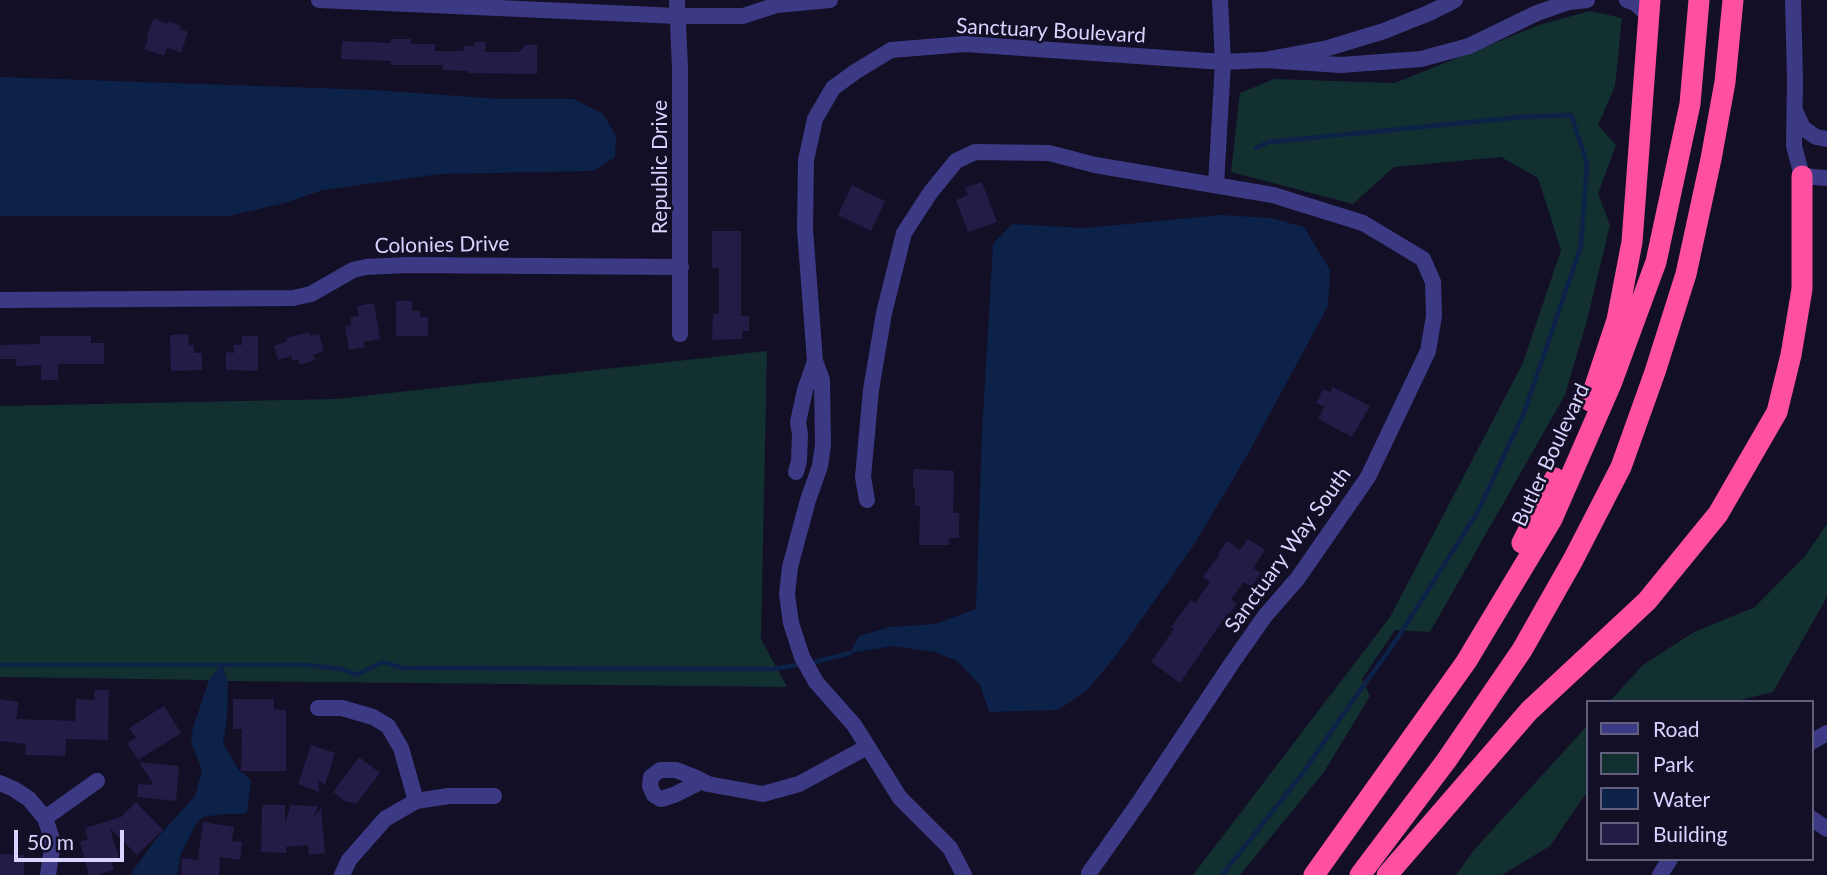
<!DOCTYPE html>
<html>
<head>
<meta charset="utf-8">
<style>
  body { margin:0 }
  #map { position:relative; width:1827px; height:875px; overflow:hidden; background:#130f26; font-family:Lato,sans-serif }
  canvas { display:block }
  .legend { position:absolute; left:1586px; top:700px; width:228px; height:161px; box-sizing:border-box; background:#130f26; border:2px solid #625e7d; margin:0; padding:9px 12px; list-style:none; font-size:21px; color:#d9d4ff }
  .legend li { display:flex; align-items:center; gap:14px; height:35px }
  .legend b { width:35px; border:2px solid #625e7d }
  .scale { position:absolute; left:14px; top:830px; width:110px; height:32px; box-sizing:border-box; border:4px solid #d9d4ff; border-top:0; padding-left:9px; font-size:21px; line-height:24px; white-space:nowrap; color:#d9d4ff; -webkit-text-stroke:5px #130f26; paint-order:stroke }
</style>
</head>
<body>
<div id="map">
<canvas width="1827" height="875"></canvas>
<ul class="legend">
<li><b style="height:9px;background:#3d3a85"></b>Road</li>
<li><b style="height:19px;background:#12302f"></b>Park</li>
<li><b style="height:19px;background:#0c2248"></b>Water</li>
<li><b style="height:19px;background:#241b47"></b>Building</li>
</ul>
<div class="scale">50 m</div>
</div>
<script>
const ctx = document.querySelector('canvas').getContext('2d');
ctx.lineJoin = 'round';
function fillPath(path, color) {
  ctx.fillStyle = color;
  ctx.fill(path, 'evenodd');
}
function poly(rows) {
  const path = new Path2D();
  for (const r of rows) {
    path.moveTo(r[0], r[1]);
    for (let i = 2; i < r.length; i += 2) path.lineTo(r[i], r[i + 1]);
  }
  return path;
}
function trace(path, color, width, dash) {
  ctx.strokeStyle = color;
  ctx.lineWidth = width;
  ctx.lineCap = dash ? 'butt' : 'round';
  ctx.setLineDash(dash || []);
  ctx.stroke(path);
}
function label(font, color, halo, rows, align = 'center') {
  ctx.font = font + ' Lato,sans-serif';
  ctx.lineWidth = 5;
  ctx.setLineDash([]);
  ctx.textBaseline = 'middle';
  ctx.strokeStyle = halo;
  ctx.fillStyle = color;
  for (const [text, x, y, turn = 0] of rows) {
    ctx.save();
    ctx.translate(x, y);
    ctx.rotate((+turn || 0) * Math.PI / 180);
    ctx.textAlign = isNaN(turn) ? turn : align;
    if (halo) ctx.strokeText(text, 0, 0);
    ctx.fillText(text, 0, 0);
    ctx.restore();
  }
}
fillPath(poly([
  [1590,11,1622,18,1615,86,1598,125,1616,145,1598,194,1610,225,1587,320,1565,395,1430,632,1395,630,1362,679,1370,696,1324,772,1240,875,1193,875,1390,617,1523,363,1561,250,1538,178,1501,157,1394,167,1353,204,1231,172,1240,93,1274,79,1395,83,1539,25],
  [767,351,761,639,787,687,228,681,222,665,209,680,0,677,0,406,336,399],
  [1827,524,1827,597,1773,692,1732,702,1609,702,1643,665,1694,632,1755,607,1805,556],
  [1587,726,1587,792,1550,846,1502,875,1456,875,1474,850]
]), '#12302f');
fillPath(poly([
  [0,77,374,90,501,99,574,99,603,114,616,136,615,157,593,171,440,174,323,190,285,203,228,216,0,216],
  [1221,215,1271,218,1304,227,1330,270,1328,306,1249,452,1195,543,1115,657,1086,691,1058,710,989,712,980,685,957,661,935,652,893,646,850,653,859,636,890,627,935,624,976,609,982,433,993,244,1012,224,1085,228],
  [222,664,228,681,227,717,223,743,238,769,251,780,247,812,242,814,223,814,203,817,196,824,181,854,177,875,130,875,156,839,195,796,202,770,191,742,193,728,209,680]
]), '#0c2248');
trace(poly([
  [811,663,850,653],
  [0,665,308,665,342,669,357,675,382,662,403,668,773,669,802,664],
  [1222,875,1303,773,1337,723,1397,639,1477,513,1524,413,1581,246,1587,163,1571,115,1522,117,1269,142,1256,148]
]), '#0c2248', 4.5);
fillPath(poly([
  [154,18,168,24,169,21,181,26,180,29,188,32,181,53,167,47,164,56,144,49,148,39,146,38],
  [391,39,411,39,411,44,435,44,435,51,463,51,464,46,474,46,474,42,486,42,485,52,519,52,526,45,537,45,537,74,468,73,469,71,443,70,443,65,391,65,391,61,341,59,342,41,391,43],
  [982,182,997,222,968,232,956,200,968,195,965,188],
  [852,185,885,201,871,231,838,215],
  [712,231,741,231,741,316,749,316,749,331,742,331,742,339,712,340,713,314,719,314,719,268,712,268],
  [396,301,412,301,412,311,420,311,420,317,428,317,428,336,396,336],
  [374,303,380,339,364,342,365,347,349,350,345,326,351,325,350,317,359,316,357,306],
  [310,332,311,336,319,334,324,351,313,355,315,360,300,365,298,359,292,361,291,356,278,360,274,346,287,341,286,338],
  [188,334,189,345,194,345,194,353,202,353,202,370,171,371,170,335],
  [40,336,91,336,91,343,104,343,104,364,58,364,58,380,41,380,41,365,16,366,16,359,0,359,0,345,40,344],
  [242,336,258,336,258,371,226,370,226,352,234,353,234,345,242,345],
  [1333,387,1370,406,1352,437,1318,419,1324,407,1316,403,1323,389,1330,392],
  [913,469,954,471,953,513,959,513,959,538,949,538,949,545,919,545,920,506,915,506,915,488,913,488],
  [1248,539,1265,550,1253,568,1261,573,1251,587,1244,582,1231,599,1237,604,1228,615,1227,614,1180,683,1151,662,1174,629,1171,627,1191,600,1195,603,1210,582,1203,577,1219,555,1218,554,1227,541,1240,550],
  [95,690,109,690,108,740,66,739,65,756,25,755,26,744,0,741,0,699,19,702,16,719,75,721,76,699,94,700],
  [233,699,274,699,274,709,286,710,286,771,241,771,242,729,233,729],
  [164,706,181,733,138,760,127,743,136,738,129,728],
  [311,745,335,753,325,785,318,780,319,792,298,784],
  [359,757,380,773,356,804,345,801,333,792],
  [139,762,179,766,176,801,137,797,138,784,154,785],
  [136,802,163,830,137,855,110,828,119,858,111,860,114,870,97,875,89,875,80,842,88,839,85,828,121,817],
  [262,805,285,805,285,823,291,805,318,806,314,816,321,808,325,853,309,855,308,845,286,847,286,853,261,852],
  [203,822,234,827,232,841,242,842,240,860,220,857,219,875,181,875,182,858,198,860],
  [0,854,24,855,24,875,0,875]
]), '#241b47');
trace(poly([
  [319,0,677,16,743,16,777,5,830,0],
  [677,0,680,67,680,334],
  [1455,0,1429,13,1384,31,1328,48,1264,60,1341,65,1421,59,1469,46,1537,13,1569,2,1587,0],
  [1627,0,1635,3,1649,16],
  [1793,0,1795,79,1794,146,1802,176,1827,178],
  [1796,113,1803,128,1816,137,1827,139],
  [1216,185,1223,62,1220,0],
  [0,300,293,298,311,294,353,270,366,267,406,265,681,267],
  [796,472,799,461,800,434,798,422,805,390,815,361],
  [867,500,863,477,871,390,884,313,904,233,930,193,956,161,975,152,1049,153,1095,165,1273,195,1363,223,1423,259,1433,282,1434,316,1428,351,1368,477,1298,578,1265,616,1232,663,1140,801,1089,873],
  [318,708,342,708,373,717,388,726,401,748,416,801],
  [1811,742,1827,733],
  [702,781,674,795,661,799,654,795,650,786,651,777,660,770,676,770,694,777,708,784,763,794,799,784,867,747],
  [0,783,14,789,29,799,45,818,53,842,48,875],
  [45,818,97,781],
  [1811,818,1827,829],
  [342,875,349,860,385,819,416,801,449,796,494,796],
  [964,875,950,848,900,798,854,725,816,682,802,657,791,623,787,594,790,567,808,500,820,466,823,445,822,380,815,361,805,229,806,160,815,119,833,88,855,72,891,50,965,44,1223,62,1264,60],
  [1660,875,1670,859]
]), '#3d3a85', 16);
trace(poly([
  [1590,401,1617,320,1632,242,1650,0],
  [1522,543,1555,478],
  [1314,875,1466,662,1552,519,1611,384,1656,262,1690,104,1699,0],
  [1360,875,1446,761,1522,650,1573,560,1621,467,1655,372,1686,274,1711,159,1725,82,1733,0],
  [1387,875,1529,711,1647,601,1718,514,1777,412,1791,355,1802,289,1802,176]
]), '#ff4fa3', 21);
label('21px', '#d9d4ff', '#130f26', [
  ["Sanctuary Boulevard",1051,31,3],
  ["Republic Drive",660,167,-90],
  ["Colonies Drive",442,245,-1],
  ["Butler Boulevard",1551,455,-65],
  ["Sanctuary Way South",1288,550,-54]
]);
</script>
</body>
</html>
